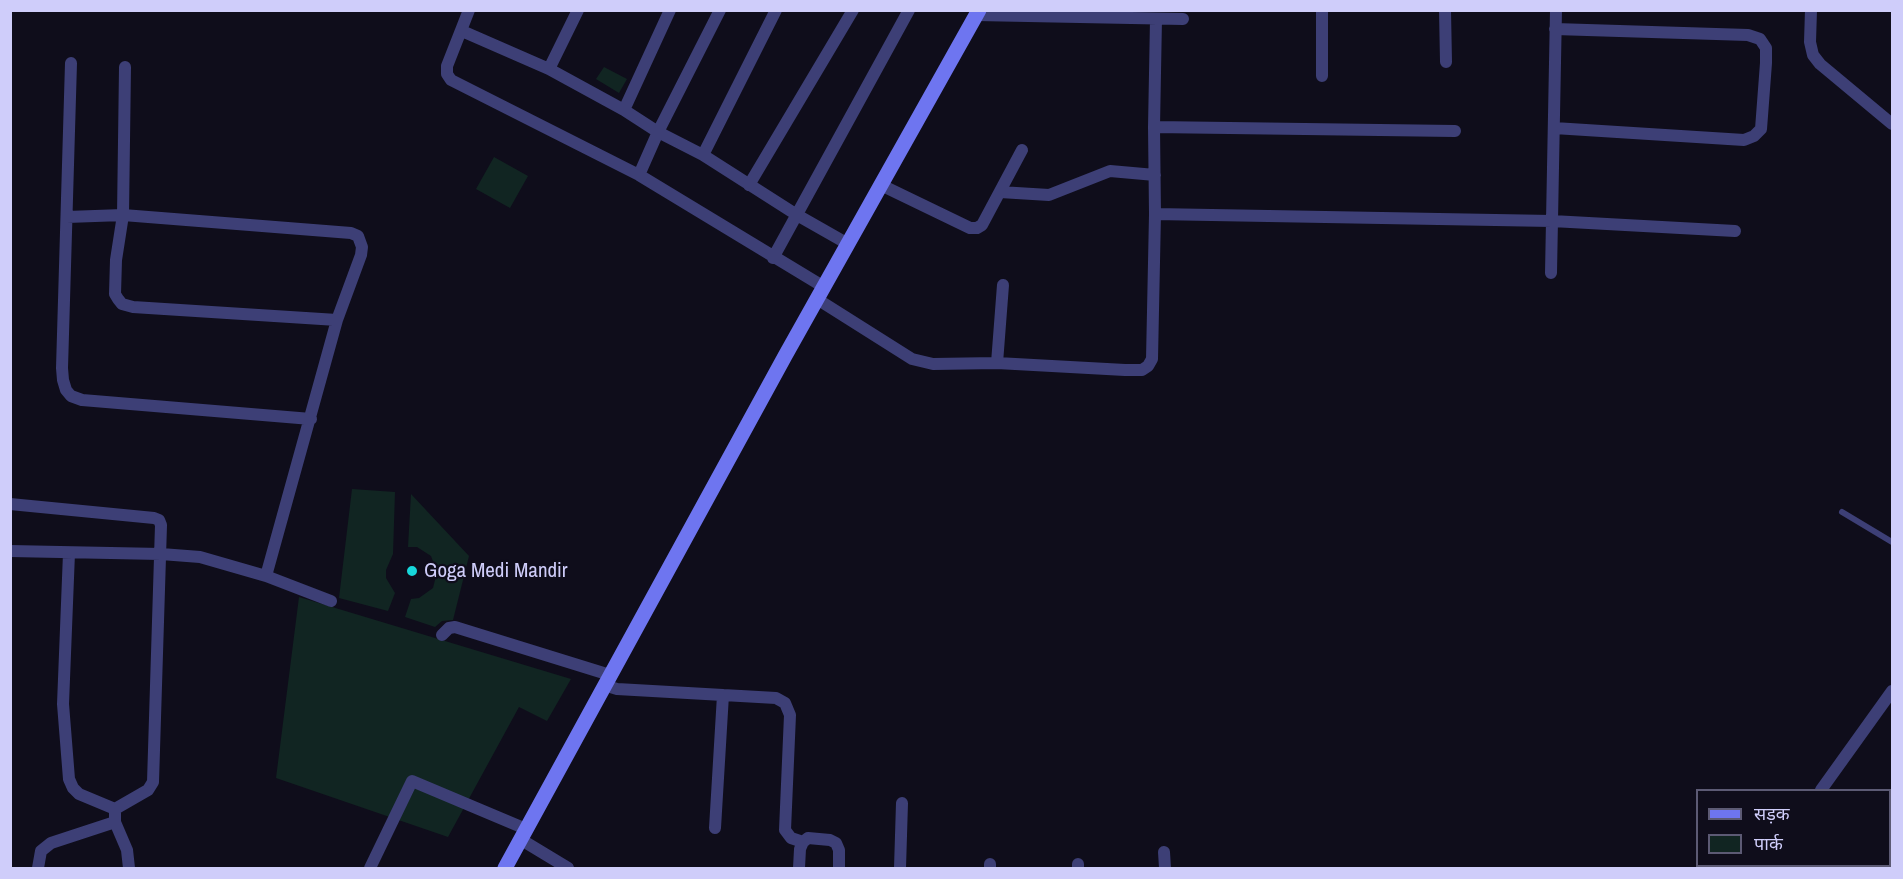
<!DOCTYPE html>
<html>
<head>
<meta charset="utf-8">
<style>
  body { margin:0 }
  #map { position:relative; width:1903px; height:879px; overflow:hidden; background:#0f0d1b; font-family:"Archivo Narrow","Noto Sans Devanagari",sans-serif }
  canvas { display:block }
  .frame { position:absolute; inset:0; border:12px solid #cfcdfa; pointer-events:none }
  .legend { position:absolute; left:1696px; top:789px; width:195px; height:78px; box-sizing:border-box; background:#0f0d1b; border:2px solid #5c5a74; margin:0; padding:8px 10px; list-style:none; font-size:18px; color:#cfcdfa }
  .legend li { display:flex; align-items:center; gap:12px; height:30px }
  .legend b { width:30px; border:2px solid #5c5a74 }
</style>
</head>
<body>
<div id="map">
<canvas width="1903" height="879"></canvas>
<div class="frame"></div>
<ul class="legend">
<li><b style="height:8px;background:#6e75f0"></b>सड़क</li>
<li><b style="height:16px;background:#112522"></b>पार्क</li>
</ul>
</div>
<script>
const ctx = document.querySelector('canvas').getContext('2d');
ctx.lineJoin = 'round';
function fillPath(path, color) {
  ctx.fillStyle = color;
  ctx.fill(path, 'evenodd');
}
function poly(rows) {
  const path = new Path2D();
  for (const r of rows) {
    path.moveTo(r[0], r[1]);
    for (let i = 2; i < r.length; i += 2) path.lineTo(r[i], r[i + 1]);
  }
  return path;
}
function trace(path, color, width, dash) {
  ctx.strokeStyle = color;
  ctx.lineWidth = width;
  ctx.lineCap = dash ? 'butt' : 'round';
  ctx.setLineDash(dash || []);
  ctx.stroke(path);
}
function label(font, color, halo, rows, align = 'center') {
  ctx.font = font + ' "Archivo Narrow",sans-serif';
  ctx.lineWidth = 4.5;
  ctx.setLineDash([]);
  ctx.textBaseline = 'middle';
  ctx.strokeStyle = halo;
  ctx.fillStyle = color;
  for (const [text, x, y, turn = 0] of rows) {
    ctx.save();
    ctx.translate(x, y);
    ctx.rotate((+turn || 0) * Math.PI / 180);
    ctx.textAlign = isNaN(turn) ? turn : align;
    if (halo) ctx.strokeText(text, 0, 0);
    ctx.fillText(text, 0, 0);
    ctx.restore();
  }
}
fillPath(poly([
  [604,67,627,79,619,93,596,79],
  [494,157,528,176,510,208,476,189],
  [352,489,395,492,393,554,386,570,386,578,395,593,388,611,339,598],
  [411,494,469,556,453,620,442,621,435,627,405,617,411,599,419,598,433,588,437,572,431,556,417,547,408,547],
  [299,597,571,679,547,721,519,707,448,837,276,778]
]), '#112522');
trace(poly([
  [1842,512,1892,542]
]), '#3d3f76', 6);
trace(poly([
  [469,10,447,66,447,74,451,80,639,175,824,287],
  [1322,10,1322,76],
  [1445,10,1446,62],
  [1811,10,1810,42,1813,55,1820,64,1892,124],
  [976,15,1183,19],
  [462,31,549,69,624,110,658,132,703,155,797,215,848,244],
  [71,63,62,368,63,380,66,390,71,396,82,400,311,419],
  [125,67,123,215,116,260,115,294,118,299,122,304,133,307,337,320],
  [549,69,578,10],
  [624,110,670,10],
  [1154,127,1455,131],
  [1554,128,1744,140,1754,136,1761,129,1766,63,1766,48,1760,39,1748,35,1555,29],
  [703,155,776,10],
  [639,175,658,132,720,10],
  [749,185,853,10],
  [881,185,970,228,977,228,982,225,1022,150],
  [1000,192,1049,195,1110,171,1155,175],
  [1155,214,1552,221,1735,231],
  [67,217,123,215,351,233,358,236,362,247,361,255,337,320,266,576,331,601],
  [773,258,909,10],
  [1551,273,1556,10],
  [817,299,912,359,933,364,997,363,1125,370,1142,370,1148,366,1152,359,1155,214,1154,127,1156,19],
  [997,363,1003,285],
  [10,504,154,518,159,520,161,525,153,782,148,790,115,809,115,822,127,850,129,868],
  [10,551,161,554,200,557,266,576],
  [69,553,63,704,69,779,73,788,79,794,115,809],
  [442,635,449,628,455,627,610,675],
  [604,685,617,689,776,698,785,703,790,715,785,830,791,838,803,842],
  [1821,790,1892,691],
  [715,828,723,695],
  [520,839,568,868],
  [1164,852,1165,868],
  [990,864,990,868],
  [38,868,41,851,51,843,115,822],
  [370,868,412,781,526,829],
  [799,868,800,849,803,842,808,838,830,840,836,843,839,850,839,868],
  [900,868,902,803],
  [1078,868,1078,864],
  [1762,868,1764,866]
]), '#3d3f76', 12);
trace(poly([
  [505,868,785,356,979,10]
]), '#6e75f0', 15);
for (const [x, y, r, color] of [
  [412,571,6,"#17d7db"]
]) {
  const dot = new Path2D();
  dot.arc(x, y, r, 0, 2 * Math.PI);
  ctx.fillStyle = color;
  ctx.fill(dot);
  trace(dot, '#0f0d1b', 2);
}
label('21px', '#cfcdfa', '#0f0d1b', [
  ["Goga Medi Mandir",424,571]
], 'left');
</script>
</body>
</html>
